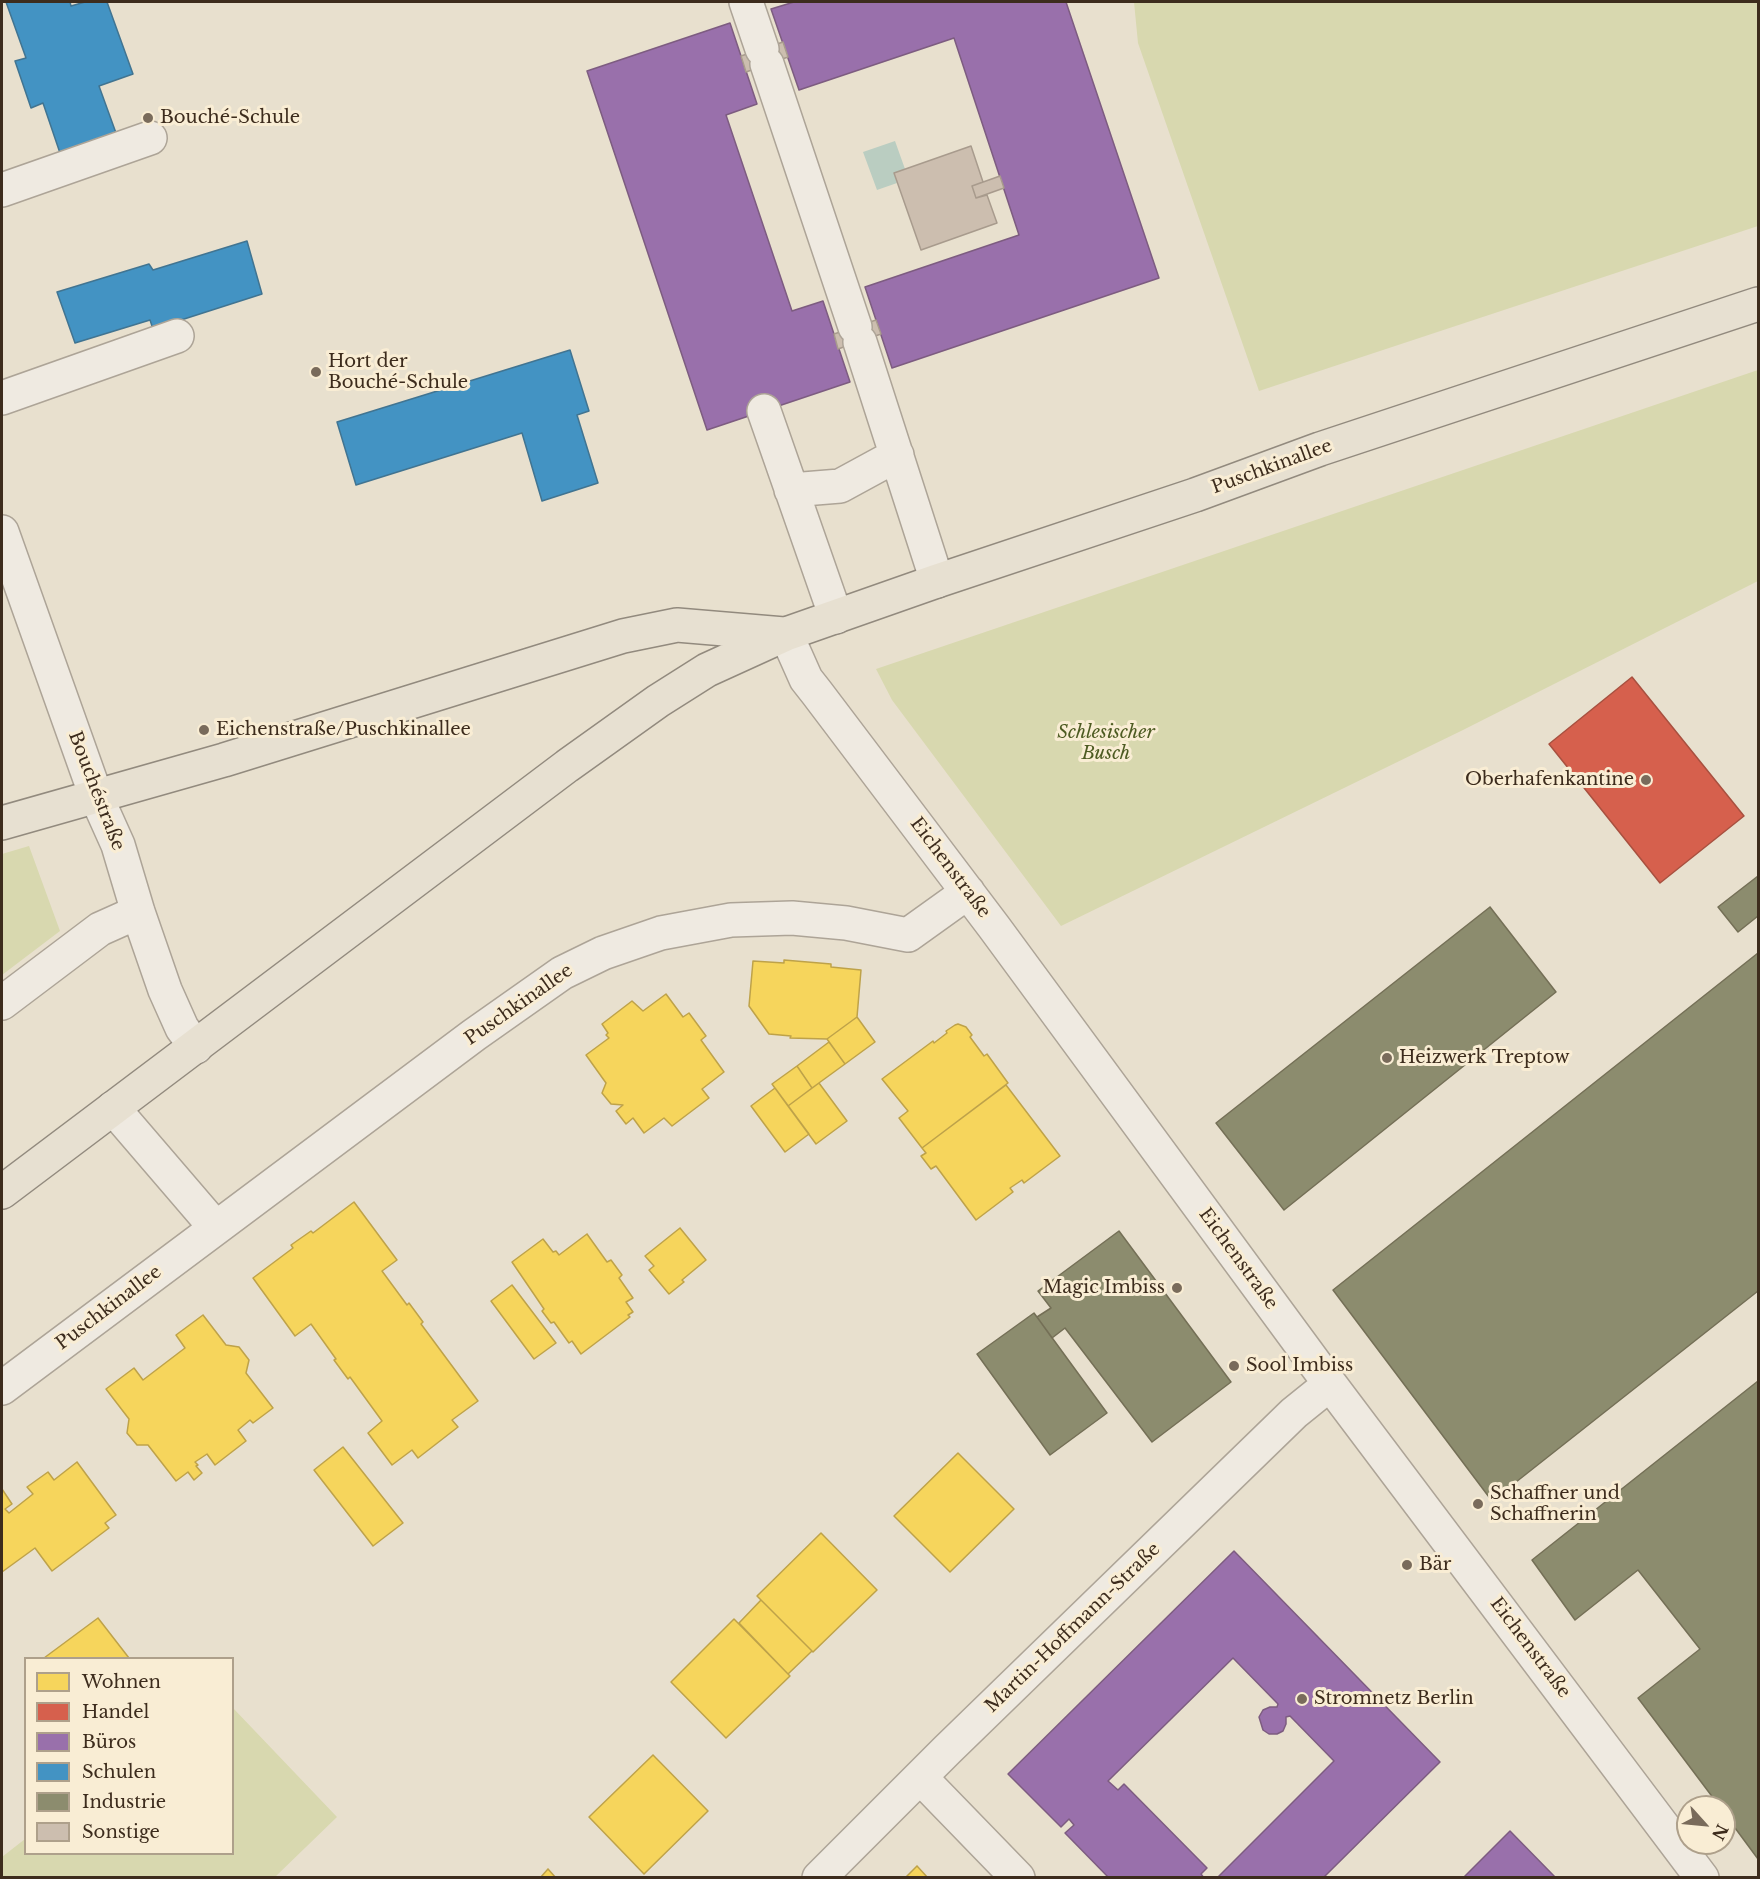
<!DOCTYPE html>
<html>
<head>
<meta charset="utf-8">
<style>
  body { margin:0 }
  #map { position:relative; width:1760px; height:1879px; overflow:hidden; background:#e8e0ce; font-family:"Libre Baskerville",serif }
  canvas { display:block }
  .frame { position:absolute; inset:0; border:3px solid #3d2c1d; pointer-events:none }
  .legend { position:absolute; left:24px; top:1657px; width:210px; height:198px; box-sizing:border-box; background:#f9edd4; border:2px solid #aea08b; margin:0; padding:8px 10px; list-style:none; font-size:18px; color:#3d2c1d }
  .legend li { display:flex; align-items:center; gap:12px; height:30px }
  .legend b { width:30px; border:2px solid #aea08b }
  .north { position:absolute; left:1676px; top:1795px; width:60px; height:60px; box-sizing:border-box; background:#f9edd4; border:2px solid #aea08b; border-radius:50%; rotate:117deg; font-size:16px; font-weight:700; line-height:24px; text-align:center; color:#3d2c1d }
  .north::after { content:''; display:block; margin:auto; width:21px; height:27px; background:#796b5b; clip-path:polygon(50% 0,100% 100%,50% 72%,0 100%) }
</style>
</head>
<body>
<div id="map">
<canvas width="1760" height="1879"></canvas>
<div class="frame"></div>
<ul class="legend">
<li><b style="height:16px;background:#f6d55c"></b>Wohnen</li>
<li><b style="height:16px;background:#d6604d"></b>Handel</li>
<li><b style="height:16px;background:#9970ab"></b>Büros</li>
<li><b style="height:16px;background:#4393c3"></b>Schulen</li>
<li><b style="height:16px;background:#8c8c6e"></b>Industrie</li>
<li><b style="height:16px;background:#ccbeaf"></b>Sonstige</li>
</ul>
<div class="north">N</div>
</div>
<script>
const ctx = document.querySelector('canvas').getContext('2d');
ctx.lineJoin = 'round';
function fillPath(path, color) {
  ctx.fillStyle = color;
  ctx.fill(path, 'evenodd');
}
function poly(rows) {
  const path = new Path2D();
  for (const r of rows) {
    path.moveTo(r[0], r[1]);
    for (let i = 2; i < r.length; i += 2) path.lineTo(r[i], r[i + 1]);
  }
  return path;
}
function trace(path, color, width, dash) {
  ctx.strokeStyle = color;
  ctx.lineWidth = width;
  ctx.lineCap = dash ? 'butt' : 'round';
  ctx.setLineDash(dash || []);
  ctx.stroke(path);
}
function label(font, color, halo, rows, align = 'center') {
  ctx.font = font + ' "Libre Baskerville",serif';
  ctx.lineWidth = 6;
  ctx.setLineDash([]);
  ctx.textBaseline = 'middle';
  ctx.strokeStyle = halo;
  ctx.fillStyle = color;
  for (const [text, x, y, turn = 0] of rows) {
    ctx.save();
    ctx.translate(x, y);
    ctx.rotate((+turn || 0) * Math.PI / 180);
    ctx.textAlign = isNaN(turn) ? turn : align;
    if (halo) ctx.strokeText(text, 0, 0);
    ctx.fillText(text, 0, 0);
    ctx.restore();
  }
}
fillPath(poly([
  [1134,2,1758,2,1758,226,1259,391,1138,43],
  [1758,370,1758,581,1463,730,1061,926,892,700,876,669],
  [29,846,60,931,2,975,2,854],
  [233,1708,337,1817,275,1877,2,1877,2,1857,25,1839,26,1854,232,1854]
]), '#d8d8af');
fillPath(poly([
  [895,141,905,169,894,173,897,183,877,190,863,152]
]), '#bacdc1');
const homes = poly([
  [784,960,831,964,831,967,861,970,857,1017,827,1039,790,1038,791,1036,769,1034,749,1006,753,961,784,963,784,960],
  [666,994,683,1017,689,1013,706,1036,701,1040,724,1072,702,1089,709,1098,672,1126,664,1118,644,1133,633,1118,626,1124,616,1111,623,1105,611,1104,602,1093,606,1083,586,1055,609,1038,606,1035,608,1033,602,1024,632,1001,643,1011,666,994],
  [857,1017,875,1042,845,1064,827,1039,857,1017],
  [958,1024,966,1027,972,1035,970,1037,984,1056,987,1054,1008,1083,922,1148,899,1118,908,1111,882,1079,933,1041,934,1043,947,1033,946,1031,955,1025,958,1024],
  [829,1042,845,1064,812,1088,797,1066,829,1042],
  [797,1066,812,1088,788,1106,772,1084,797,1066],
  [819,1083,847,1121,816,1144,788,1106,819,1083],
  [1006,1085,1060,1156,1024,1183,1022,1180,1010,1188,1013,1192,976,1220,936,1166,931,1169,921,1156,926,1153,922,1148,1006,1085],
  [775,1088,809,1134,785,1152,751,1106,775,1088],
  [354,1202,397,1260,382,1271,407,1305,409,1303,423,1322,421,1324,478,1401,452,1420,458,1427,418,1458,412,1450,392,1465,368,1433,382,1421,350,1377,348,1379,334,1360,336,1359,311,1324,295,1336,253,1278,293,1248,291,1245,311,1231,313,1233,354,1202],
  [680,1228,706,1260,682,1280,684,1282,669,1294,649,1270,654,1266,645,1256,680,1228],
  [587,1234,607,1262,611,1260,622,1275,619,1278,633,1298,626,1302,633,1312,628,1315,630,1317,581,1354,572,1341,569,1343,554,1322,551,1323,542,1311,544,1309,512,1262,543,1239,553,1252,556,1251,559,1255,587,1234],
  [512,1285,556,1343,534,1359,491,1301,512,1285],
  [203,1315,226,1345,239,1347,249,1360,246,1373,273,1408,253,1423,250,1420,238,1430,246,1441,215,1465,207,1454,195,1462,198,1465,196,1466,202,1473,194,1480,188,1472,176,1481,148,1445,137,1445,127,1433,129,1419,106,1389,134,1368,143,1380,185,1348,176,1335,203,1315],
  [343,1447,403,1523,373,1546,314,1470,343,1447],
  [958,1453,1014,1509,950,1572,894,1516,958,1453],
  [77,1462,116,1515,105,1523,109,1528,52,1571,35,1548,2,1572,2,1489,12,1504,5,1509,9,1513,33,1494,27,1487,48,1472,54,1480,77,1462],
  [821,1533,877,1590,813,1652,757,1596,821,1533],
  [761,1600,812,1651,788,1674,739,1623,761,1600],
  [98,1618,129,1658,44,1658,98,1618],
  [734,1619,790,1676,726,1738,671,1682,734,1619],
  [653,1755,708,1811,644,1874,589,1817,653,1755],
  [917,1866,928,1878,905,1878,917,1866],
  [548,1869,556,1878,540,1878,548,1869]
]);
fillPath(homes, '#f6d55c');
trace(homes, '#bea249', 1.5);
const shops = poly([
  [1632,677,1744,816,1660,883,1549,744,1632,677]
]);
fillPath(shops, '#d6604d');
trace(shops, '#a8503f', 1.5);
const offices = poly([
  [794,2,1066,2,1159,278,892,368,865,287,1019,235,954,38,799,90,771,9,794,2],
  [730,23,757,104,726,115,792,311,823,301,850,382,707,430,587,71,730,23],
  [1234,1551,1440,1762,1323,1878,1217,1878,1334,1761,1290,1716,1286,1717,1286,1724,1283,1731,1277,1734,1269,1734,1263,1730,1259,1717,1263,1710,1270,1707,1277,1707,1278,1704,1233,1658,1108,1781,1118,1790,1124,1784,1207,1868,1201,1874,1204,1878,1109,1878,1065,1833,1074,1825,1069,1819,1061,1827,1008,1774,1234,1551],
  [1510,1831,1556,1878,1463,1878,1510,1831]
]);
fillPath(offices, '#9970ab');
trace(offices, '#7d5c80', 1.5);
const schools = poly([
  [6,2,70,2,71,6,85,2,107,2,133,74,99,86,116,133,60,153,43,103,31,108,15,61,26,58,6,2],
  [247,241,262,294,153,329,150,320,75,343,57,292,149,264,153,270,247,241],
  [570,350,589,411,577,415,598,483,542,501,522,433,356,485,337,422,570,350]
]);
fillPath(schools, '#4393c3');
trace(schools, '#417491', 1.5);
const industry = poly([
  [1758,876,1758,916,1738,932,1718,907,1758,876],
  [1490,907,1556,992,1284,1210,1216,1123,1490,907],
  [1758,953,1758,1291,1492,1501,1333,1290,1758,953],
  [1119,1231,1231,1382,1152,1442,1065,1328,1052,1338,1037,1317,1051,1308,1038,1291,1119,1231],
  [1034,1313,1107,1413,1050,1455,977,1354,1034,1313],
  [1758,1381,1758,1859,1724,1813,1724,1807,1720,1807,1638,1698,1700,1649,1638,1570,1575,1620,1532,1560,1758,1381]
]);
fillPath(industry, '#8c8c6e');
trace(industry, '#746f56', 1.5);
const building = poly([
  [783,42,788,57,746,72,741,56,783,42],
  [971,146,983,182,972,186,976,198,987,195,997,223,921,250,894,173,971,146],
  [1000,176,1004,188,976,198,972,186,1000,176],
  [876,320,881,334,838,349,834,334,876,320]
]);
fillPath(building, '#ccbeaf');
trace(building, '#a89b8d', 1.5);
const minor = poly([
  [746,2,762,49],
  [767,64,855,327],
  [2,190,150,138],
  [860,342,937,581],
  [2,398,177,336],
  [764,411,836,617],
  [791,490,840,486,897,455],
  [2,532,96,796,118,845,138,912,165,990,182,1028,196,1047],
  [786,634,806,679,817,693,994,927,1330,1384,1702,1878],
  [2,1003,100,929,138,912],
  [113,1108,216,1228],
  [2,1388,474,1035,562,973,603,953,661,933,731,920,792,918,846,923,908,935,968,892],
  [920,1777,1018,1878],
  [819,1878,947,1750,1294,1413,1330,1384]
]);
const major = poly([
  [2,823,224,760,623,636,677,625,784,634],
  [2,1192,567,766,658,701,707,670,786,634,937,581,1195,495,1320,449,1758,304]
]);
trace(minor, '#ada497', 36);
trace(major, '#928a7e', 36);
trace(minor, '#efeae1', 33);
trace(major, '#e7e0d1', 33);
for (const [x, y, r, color] of [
  [148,118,6,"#796b5b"],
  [316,372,6,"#796b5b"],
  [204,730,6,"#796b5b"],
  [1646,780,6,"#796b5b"],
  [1387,1058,6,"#796b5b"],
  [1177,1288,6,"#796b5b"],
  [1234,1366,6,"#796b5b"],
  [1478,1504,6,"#796b5b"],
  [1407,1565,6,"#796b5b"],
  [1302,1699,6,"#796b5b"]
]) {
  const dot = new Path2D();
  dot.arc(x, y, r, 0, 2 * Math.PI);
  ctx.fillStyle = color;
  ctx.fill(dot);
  trace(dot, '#f9edd4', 2);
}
label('18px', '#3d2c1d', '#f9edd4', [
  ["Bouché-Schule",160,118],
  ["Hort der",328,362],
  ["Bouché-Schule",328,383],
  ["Eichenstraße/Puschkinallee",216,730],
  ["Oberhafenkantine",1634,780,"right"],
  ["Heizwerk Treptow",1399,1058],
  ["Magic Imbiss",1165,1288,"right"],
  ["Sool Imbiss",1246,1366],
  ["Schaffner und",1490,1494],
  ["Schaffnerin",1490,1515],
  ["Bär",1419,1565],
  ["Stromnetz Berlin",1314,1699]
], 'left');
label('18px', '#3d2c1d', '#f9edd4', [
  ["Puschkinallee",1272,467,-20],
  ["Bouchéstraße",96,791,69],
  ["Eichenstraße",950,868,53],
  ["Puschkinallee",519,1005,-35],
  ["Eichenstraße",1238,1259,54],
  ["Puschkinallee",109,1308,-37],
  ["Martin-Hoffmann-Straße",1073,1628,-44],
  ["Eichenstraße",1530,1648,53]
]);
label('italic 18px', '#4d5b22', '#f9edd4', [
  ["Schlesischer",1106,733],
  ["Busch",1106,754]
]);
</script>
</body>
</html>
